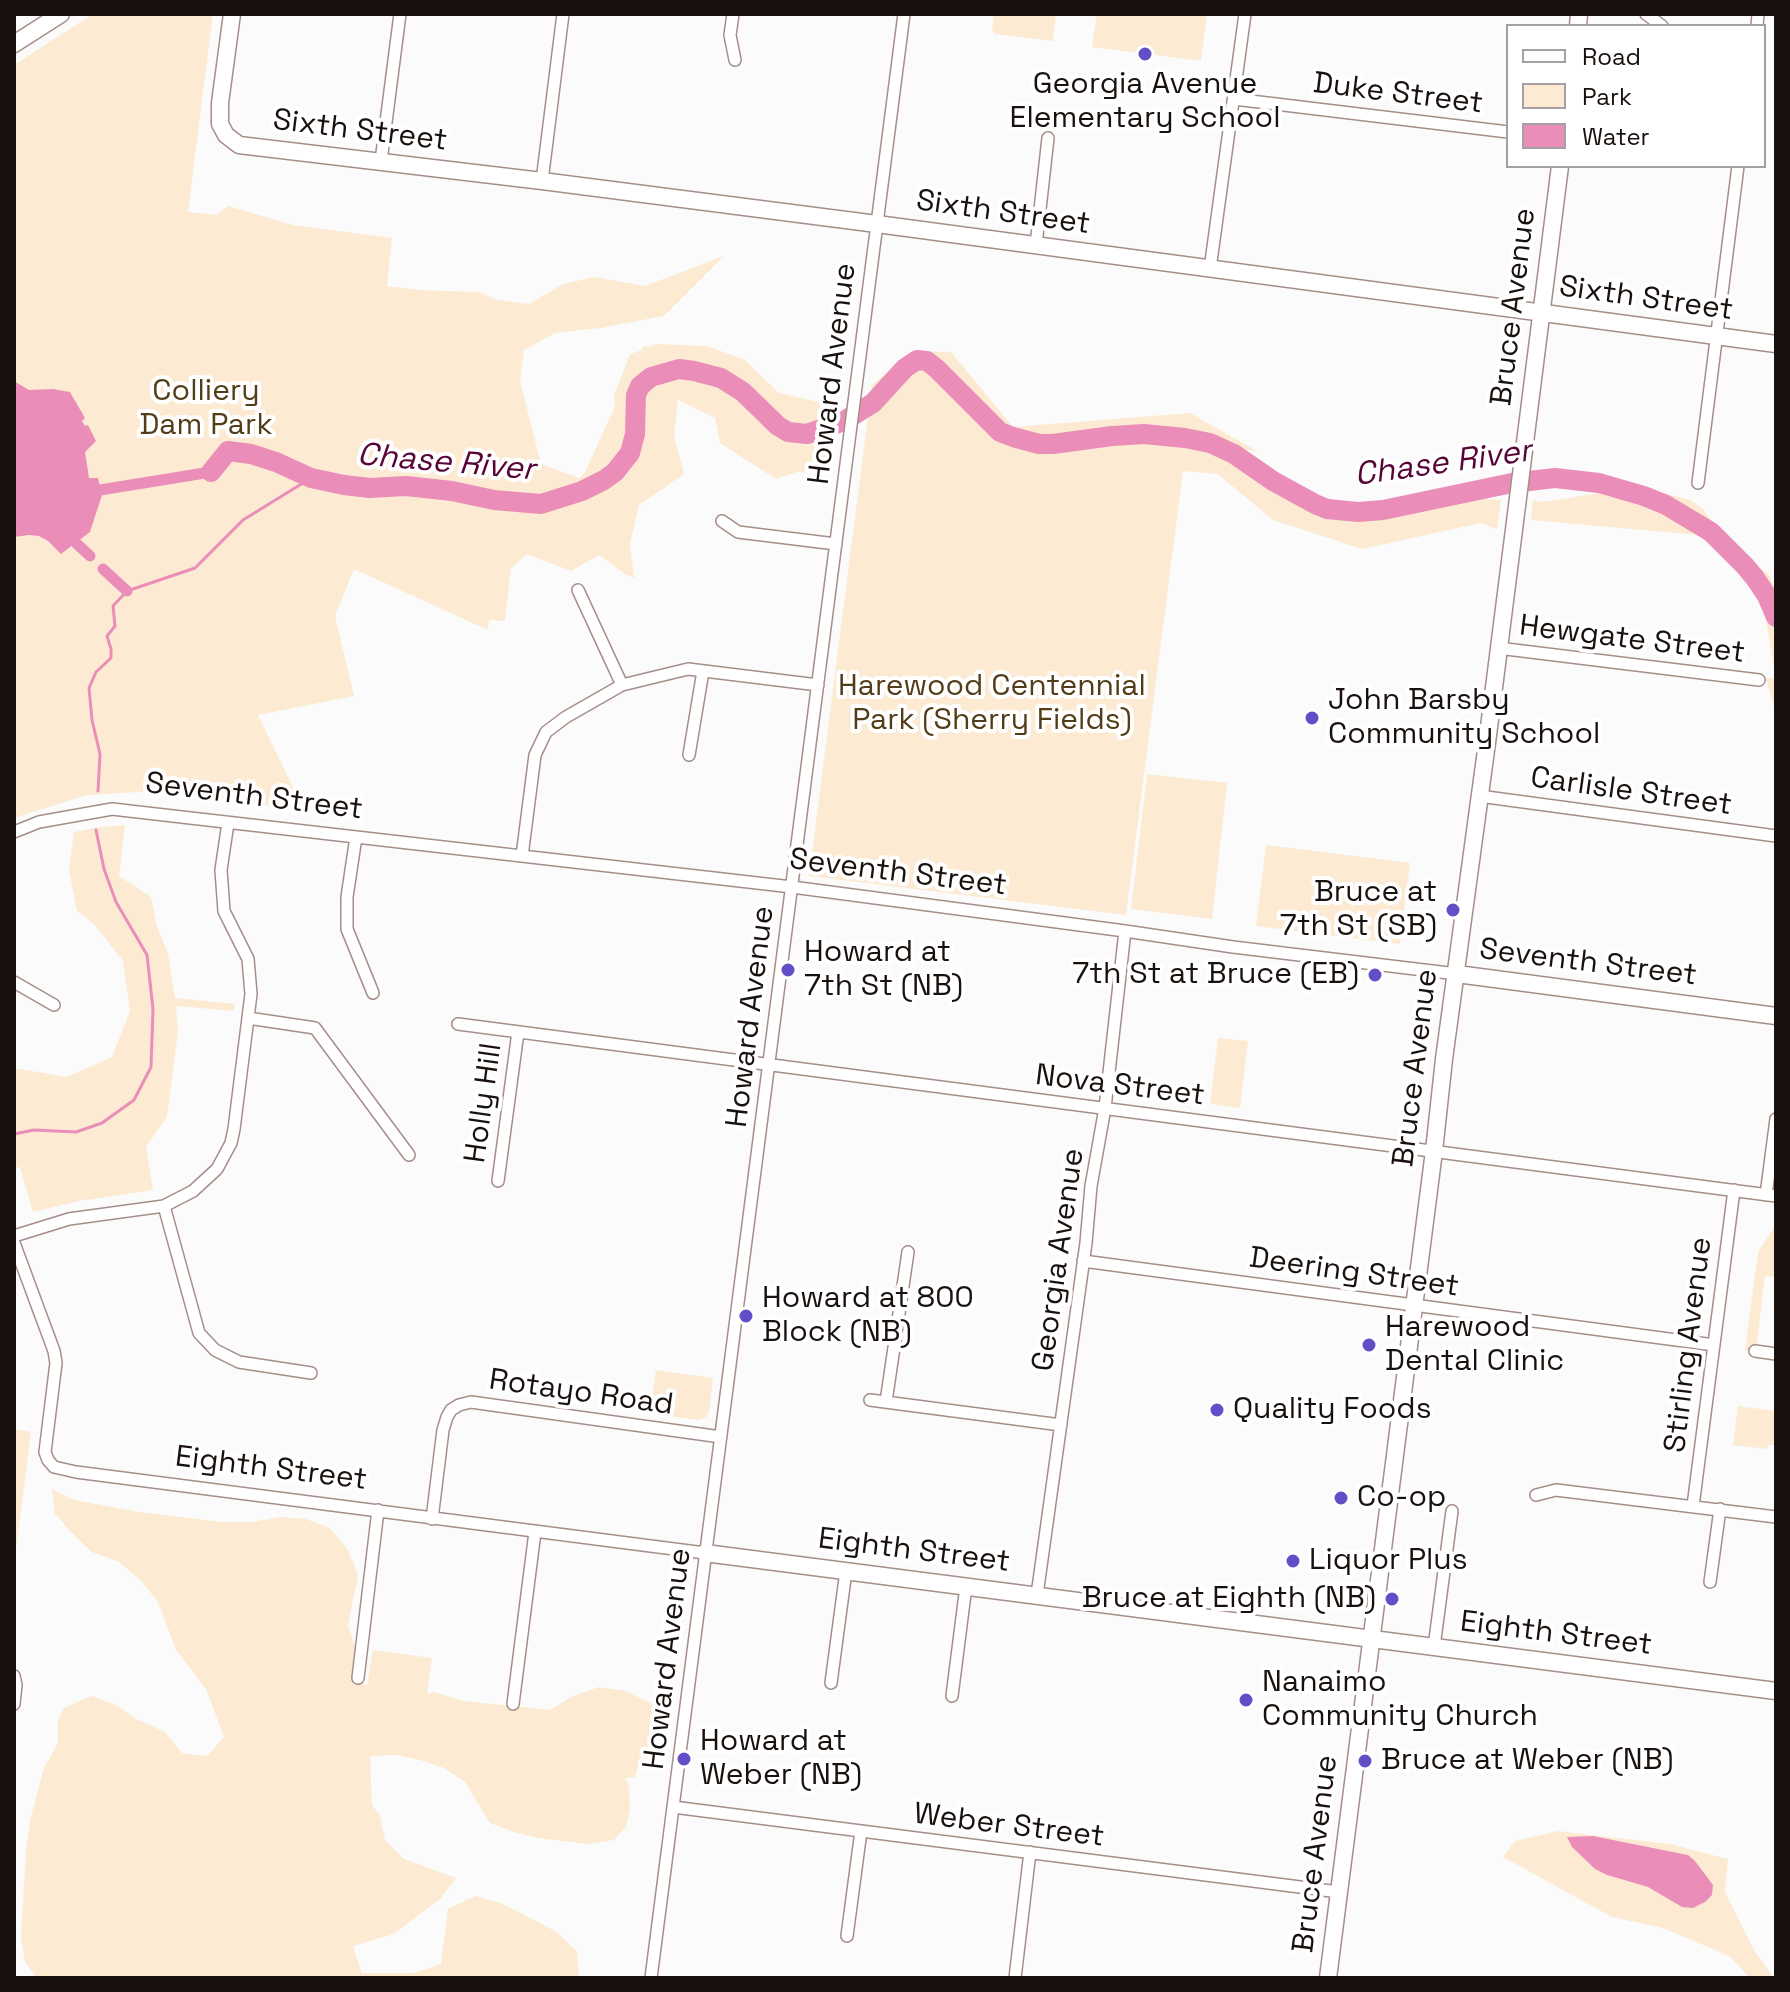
<!DOCTYPE html>
<html>
<head>
<meta charset="utf-8">
<style>
  body { margin:0 }
  #map { position:relative; width:1790px; height:1992px; overflow:hidden; background:#fbfbfb; font-family:"Space Grotesk",sans-serif }
  canvas { display:block }
  .frame { position:absolute; inset:0; border:16px solid #19110e; pointer-events:none }
  .legend { position:absolute; left:1506px; top:24px; width:260px; height:144px; box-sizing:border-box; background:#fff; border:2px solid #a3a09f; margin:0; padding:10px 14px; list-style:none; font-size:24px; color:#19110e }
  .legend li { display:flex; align-items:center; gap:16px; height:40px }
  .legend b { width:40px; border:2px solid #a3a09f }
</style>
</head>
<body>
<div id="map">
<canvas width="1790" height="1992"></canvas>
<div class="frame"></div>
<ul class="legend">
<li><b style="height:10px;background:#fff"></b>Road</li>
<li><b style="height:22px;background:#fcebd2"></b>Park</li>
<li><b style="height:22px;background:#ea8eb9"></b>Water</li>
</ul>
</div>
<script>
const ctx = document.querySelector('canvas').getContext('2d');
ctx.lineJoin = 'round';
function fillPath(path, color) {
  ctx.fillStyle = color;
  ctx.fill(path, 'evenodd');
}
function poly(rows) {
  const path = new Path2D();
  for (const r of rows) {
    path.moveTo(r[0], r[1]);
    for (let i = 2; i < r.length; i += 2) path.lineTo(r[i], r[i + 1]);
  }
  return path;
}
function trace(path, color, width, dash) {
  ctx.strokeStyle = color;
  ctx.lineWidth = width;
  ctx.lineCap = dash ? 'butt' : 'round';
  ctx.setLineDash(dash || []);
  ctx.stroke(path);
}
function label(font, color, halo, rows, align = 'center') {
  ctx.font = font + ' "Space Grotesk",sans-serif';
  ctx.lineWidth = 8;
  ctx.setLineDash([]);
  ctx.textBaseline = 'middle';
  ctx.strokeStyle = halo;
  ctx.fillStyle = color;
  for (const [text, x, y, turn = 0] of rows) {
    ctx.save();
    ctx.translate(x, y);
    ctx.rotate((+turn || 0) * Math.PI / 180);
    ctx.textAlign = isNaN(turn) ? turn : align;
    if (halo) ctx.strokeText(text, 0, 0);
    ctx.fillText(text, 0, 0);
    ctx.restore();
  }
}
fillPath(poly([
  [93,14,213,14,188,212,217,215,228,206,293,225,392,238,387,286,419,290,479,292,497,300,529,304,563,284,594,277,645,286,724,256,664,316,600,328,555,333,524,350,520,381,541,464,579,478,584,474,615,407,614,396,630,354,642,350,643,346,649,347,656,344,707,346,745,360,779,393,831,405,831,411,837,411,830,465,802,473,800,471,776,479,720,443,715,418,678,400,674,436,684,474,639,505,630,544,634,578,625,574,599,555,571,571,527,554,511,568,505,621,489,620,488,630,354,569,335,616,354,696,258,715,304,810,156,791,87,795,14,818,14,65],
  [994,14,1056,14,1053,41,995,34,992,30],
  [1097,14,1207,14,1201,61,1092,47],
  [913,351,951,352,1013,427,1190,413,1257,451,1236,449,1278,477,1297,492,1315,502,1343,511,1369,517,1379,517,1401,514,1441,499,1471,498,1501,500,1497,529,1481,523,1362,549,1273,520,1218,474,1183,471,1126,915,809,876,872,385],
  [1640,487,1691,500,1703,509,1733,548,1769,575,1776,591,1776,713,1766,678,1776,678,1761,593,1699,535,1531,520,1533,500,1542,502],
  [1147,774,1227,783,1212,919,1131,909],
  [125,825,119,876,151,897,157,927,168,953,175,998,235,1004,234,1011,176,1006,178,1032,167,1117,146,1147,153,1190,79,1201,33,1212,20,1167,14,1168,14,1068,67,1077,112,1057,130,1011,123,961,94,924,77,911,69,870,74,832,99,827],
  [1266,845,1410,863,1400,944,1256,926],
  [1218,1038,1248,1041,1240,1108,1210,1104],
  [1776,1225,1776,1277,1765,1276,1756,1351,1745,1350,1758,1252],
  [656,1370,713,1378,709,1412,706,1417,699,1420,650,1414],
  [1738,1406,1776,1411,1776,1445,1768,1445,1767,1449,1733,1445],
  [14,1429,31,1432,14,1565],
  [52,1489,74,1500,139,1512,223,1522,252,1522,280,1517,306,1519,330,1528,348,1550,358,1575,348,1626,357,1652,358,1677,367,1686,373,1650,432,1658,427,1694,434,1692,464,1701,550,1710,573,1696,599,1687,625,1691,653,1704,665,1732,643,1751,635,1777,625,1778,629,1787,630,1809,626,1827,614,1840,587,1844,538,1838,514,1832,490,1823,465,1782,444,1768,420,1760,396,1755,370,1756,372,1805,380,1816,385,1840,404,1859,456,1878,441,1898,394,1934,353,1946,362,1973,414,1973,441,1964,448,1909,475,1896,501,1903,555,1931,577,1951,579,1978,37,1978,25,1962,21,1936,26,1853,30,1820,44,1768,58,1743,58,1719,64,1708,91,1696,116,1705,138,1720,165,1732,182,1753,207,1756,224,1737,206,1689,176,1650,158,1602,142,1582,119,1562,92,1552,73,1534,55,1514],
  [1558,1831,1670,1844,1728,1859,1725,1892,1754,1950,1774,1978,1750,1978,1729,1956,1663,1928,1612,1917,1503,1857,1515,1841]
]), '#fcebd2');
fillPath(poly([
  [14,381,29,390,53,389,70,392,85,418,82,421,85,426,88,425,96,441,85,452,89,478,98,478,102,495,90,532,61,554,48,541,39,536,29,535,14,537],
  [1593,1836,1688,1855,1695,1861,1713,1885,1712,1895,1705,1902,1693,1908,1682,1907,1648,1887,1607,1875,1595,1869,1572,1847,1567,1837]
]), '#ea8eb9');
trace(poly([
  [98,791,100,754,92,720,89,688,96,672,111,658,111,649,107,636,115,626,113,606,127,591,195,568,243,520,311,478],
  [14,1134,34,1130,76,1132,102,1123,134,1100,151,1067,153,1009,147,955,116,902,104,869,96,830]
]), '#ea8eb9', 3);
trace(poly([
  [100,490,211,472],
  [76,543,90,556],
  [103,569,127,591]
]), '#ea8eb9', 11);
trace(poly([
  [211,472,228,451,251,454,276,462,311,478,344,485,370,488,406,486,452,491,494,500,541,504,582,491,604,480,615,472,630,453,635,434,636,395,640,386,651,377,679,369,694,371,721,378,743,392,778,426,788,432,807,434,844,421,873,403,905,368,917,360,927,361,937,369,1000,432,1013,437,1039,444,1053,444,1112,436,1144,434,1185,438,1210,443,1234,454,1273,481,1315,504,1327,509,1358,512,1383,510,1512,483,1555,478,1599,483,1644,496,1666,505,1711,532,1745,566,1755,578,1767,596,1776,617]
]), '#ea8eb9', 20);
const street = poly([
  [733,14,730,35,735,60],
  [1646,14,1662,26],
  [1757,26,1758,14],
  [1234,99,1508,132],
  [381,161,400,14],
  [542,181,563,14],
  [1036,245,1048,138],
  [1210,269,1245,14],
  [1698,483,1738,166],
  [722,521,738,532,836,544],
  [578,590,622,685],
  [1498,648,1759,680],
  [689,755,703,671],
  [1479,796,1776,836],
  [14,832,39,822,112,809,792,887,1125,931,1233,947,1457,974],
  [356,837,347,897,347,929,373,993],
  [522,856,535,755,546,732,566,717,622,685,688,669,818,685],
  [14,982,54,1005],
  [248,1018,315,1028,409,1155],
  [458,1024,1776,1196],
  [498,1181,518,1032],
  [1766,1195,1776,1119],
  [164,1206,199,1333,215,1350,239,1362,311,1373],
  [14,1236,69,1219,164,1206,193,1191,217,1169,231,1143,234,1129,251,994,248,959,224,911,221,870,228,823],
  [14,1243,54,1351,56,1363,45,1452,48,1460,54,1467,76,1472,705,1553],
  [1083,1261,1714,1345],
  [1755,1351,1776,1354],
  [870,1400,1061,1425],
  [886,1402,908,1252],
  [1536,1495,1556,1490,1776,1517],
  [1693,1506,1734,1190],
  [432,1519,443,1430,447,1417,451,1410,459,1405,471,1402,721,1437],
  [1710,1582,1720,1509],
  [1037,1595,1086,1243,1091,1186,1105,1108,1125,931],
  [1434,1647,1452,1511],
  [14,1676,16,1685,14,1704],
  [358,1678,378,1510],
  [831,1683,846,1571],
  [952,1696,966,1586],
  [513,1704,535,1532],
  [673,1807,1339,1892],
  [847,1936,861,1831],
  [651,1978,904,14],
  [1015,1978,1030,1852]
]);
const secondary = poly([
  [232,14,220,103,220,124,226,135,239,145,542,181,877,224,1776,344],
  [1578,26,1579,14],
  [14,44,61,14],
  [1457,974,1776,1016],
  [705,1553,1776,1691],
  [1328,1978,1434,1151,1444,1059,1487,743,1560,166]
]);
trace(street, '#a68e88', 14);
trace(secondary, '#a68e88', 19);
trace(street, '#fff', 11);
trace(secondary, '#fff', 16);
for (const [x, y, r, color] of [
  [1145,54,8,"#624fc8"],
  [1312,718,8,"#624fc8"],
  [1453,910,8,"#624fc8"],
  [788,970,8,"#624fc8"],
  [1375,975,8,"#624fc8"],
  [746,1316,8,"#624fc8"],
  [1369,1345,8,"#624fc8"],
  [1217,1410,8,"#624fc8"],
  [1341,1498,8,"#624fc8"],
  [1293,1561,8,"#624fc8"],
  [1392,1599,8,"#624fc8"],
  [1246,1700,8,"#624fc8"],
  [684,1759,8,"#624fc8"],
  [1365,1761,8,"#624fc8"]
]) {
  const dot = new Path2D();
  dot.arc(x, y, r, 0, 2 * Math.PI);
  ctx.fillStyle = color;
  ctx.fill(dot);
  trace(dot, '#fff', 3);
}
label('30px', '#19110e', '#fff', [
  ["Georgia Avenue",1145,85,"center"],
  ["Elementary School",1145,119,"center"],
  ["John Barsby",1328,701],
  ["Community School",1328,735],
  ["Bruce at",1437,893,"right"],
  ["7th St (SB)",1437,927,"right"],
  ["Howard at",804,953],
  ["7th St (NB)",804,987],
  ["7th St at Bruce (EB)",1359,975,"right"],
  ["Howard at 800",762,1299],
  ["Block (NB)",762,1333],
  ["Harewood",1385,1328],
  ["Dental Clinic",1385,1362],
  ["Quality Foods",1233,1410],
  ["Co-op",1357,1498],
  ["Liquor Plus",1309,1561],
  ["Bruce at Eighth (NB)",1376,1599,"right"],
  ["Nanaimo",1262,1683],
  ["Community Church",1262,1717],
  ["Howard at",700,1742],
  ["Weber (NB)",700,1776],
  ["Bruce at Weber (NB)",1381,1761]
], 'left');
label('30px', '#19110e', '#fff', [
  ["Duke Street",1398,94,7],
  ["Sixth Street",360,131,7],
  ["Sixth Street",1003,213,8],
  ["Sixth Street",1646,299,8],
  ["Bruce Avenue",1514,307,-83],
  ["Howard Avenue",833,374,-83],
  ["Hewgate Street",1632,640,7],
  ["Carlisle Street",1631,792,8],
  ["Seventh Street",254,797,7],
  ["Seventh Street",898,873,7],
  ["Seventh Street",1588,963,7],
  ["Howard Avenue",751,1017,-83],
  ["Bruce Avenue",1416,1068,-83],
  ["Nova Street",1120,1086,7],
  ["Holly Hill",484,1103,-82],
  ["Georgia Avenue",1059,1260,-82],
  ["Deering Street",1354,1273,8],
  ["Stirling Avenue",1689,1345,-83],
  ["Rotayo Road",581,1393,8],
  ["Eighth Street",271,1469,7],
  ["Eighth Street",914,1551,7],
  ["Eighth Street",1556,1634,7],
  ["Howard Avenue",668,1659,-83],
  ["Weber Street",1009,1826,7],
  ["Bruce Avenue",1316,1854,-83]
]);
label('30px', '#533d18', '#fff', [
  ["Colliery",206,392],
  ["Dam Park",206,426],
  ["Harewood Centennial",992,687],
  ["Park (Sherry Fields)",992,721]
]);
label('italic 32px', '#570436', '#fff', [
  ["Chase River",446,463,5],
  ["Chase River",1443,464,-8]
]);
</script>
</body>
</html>
